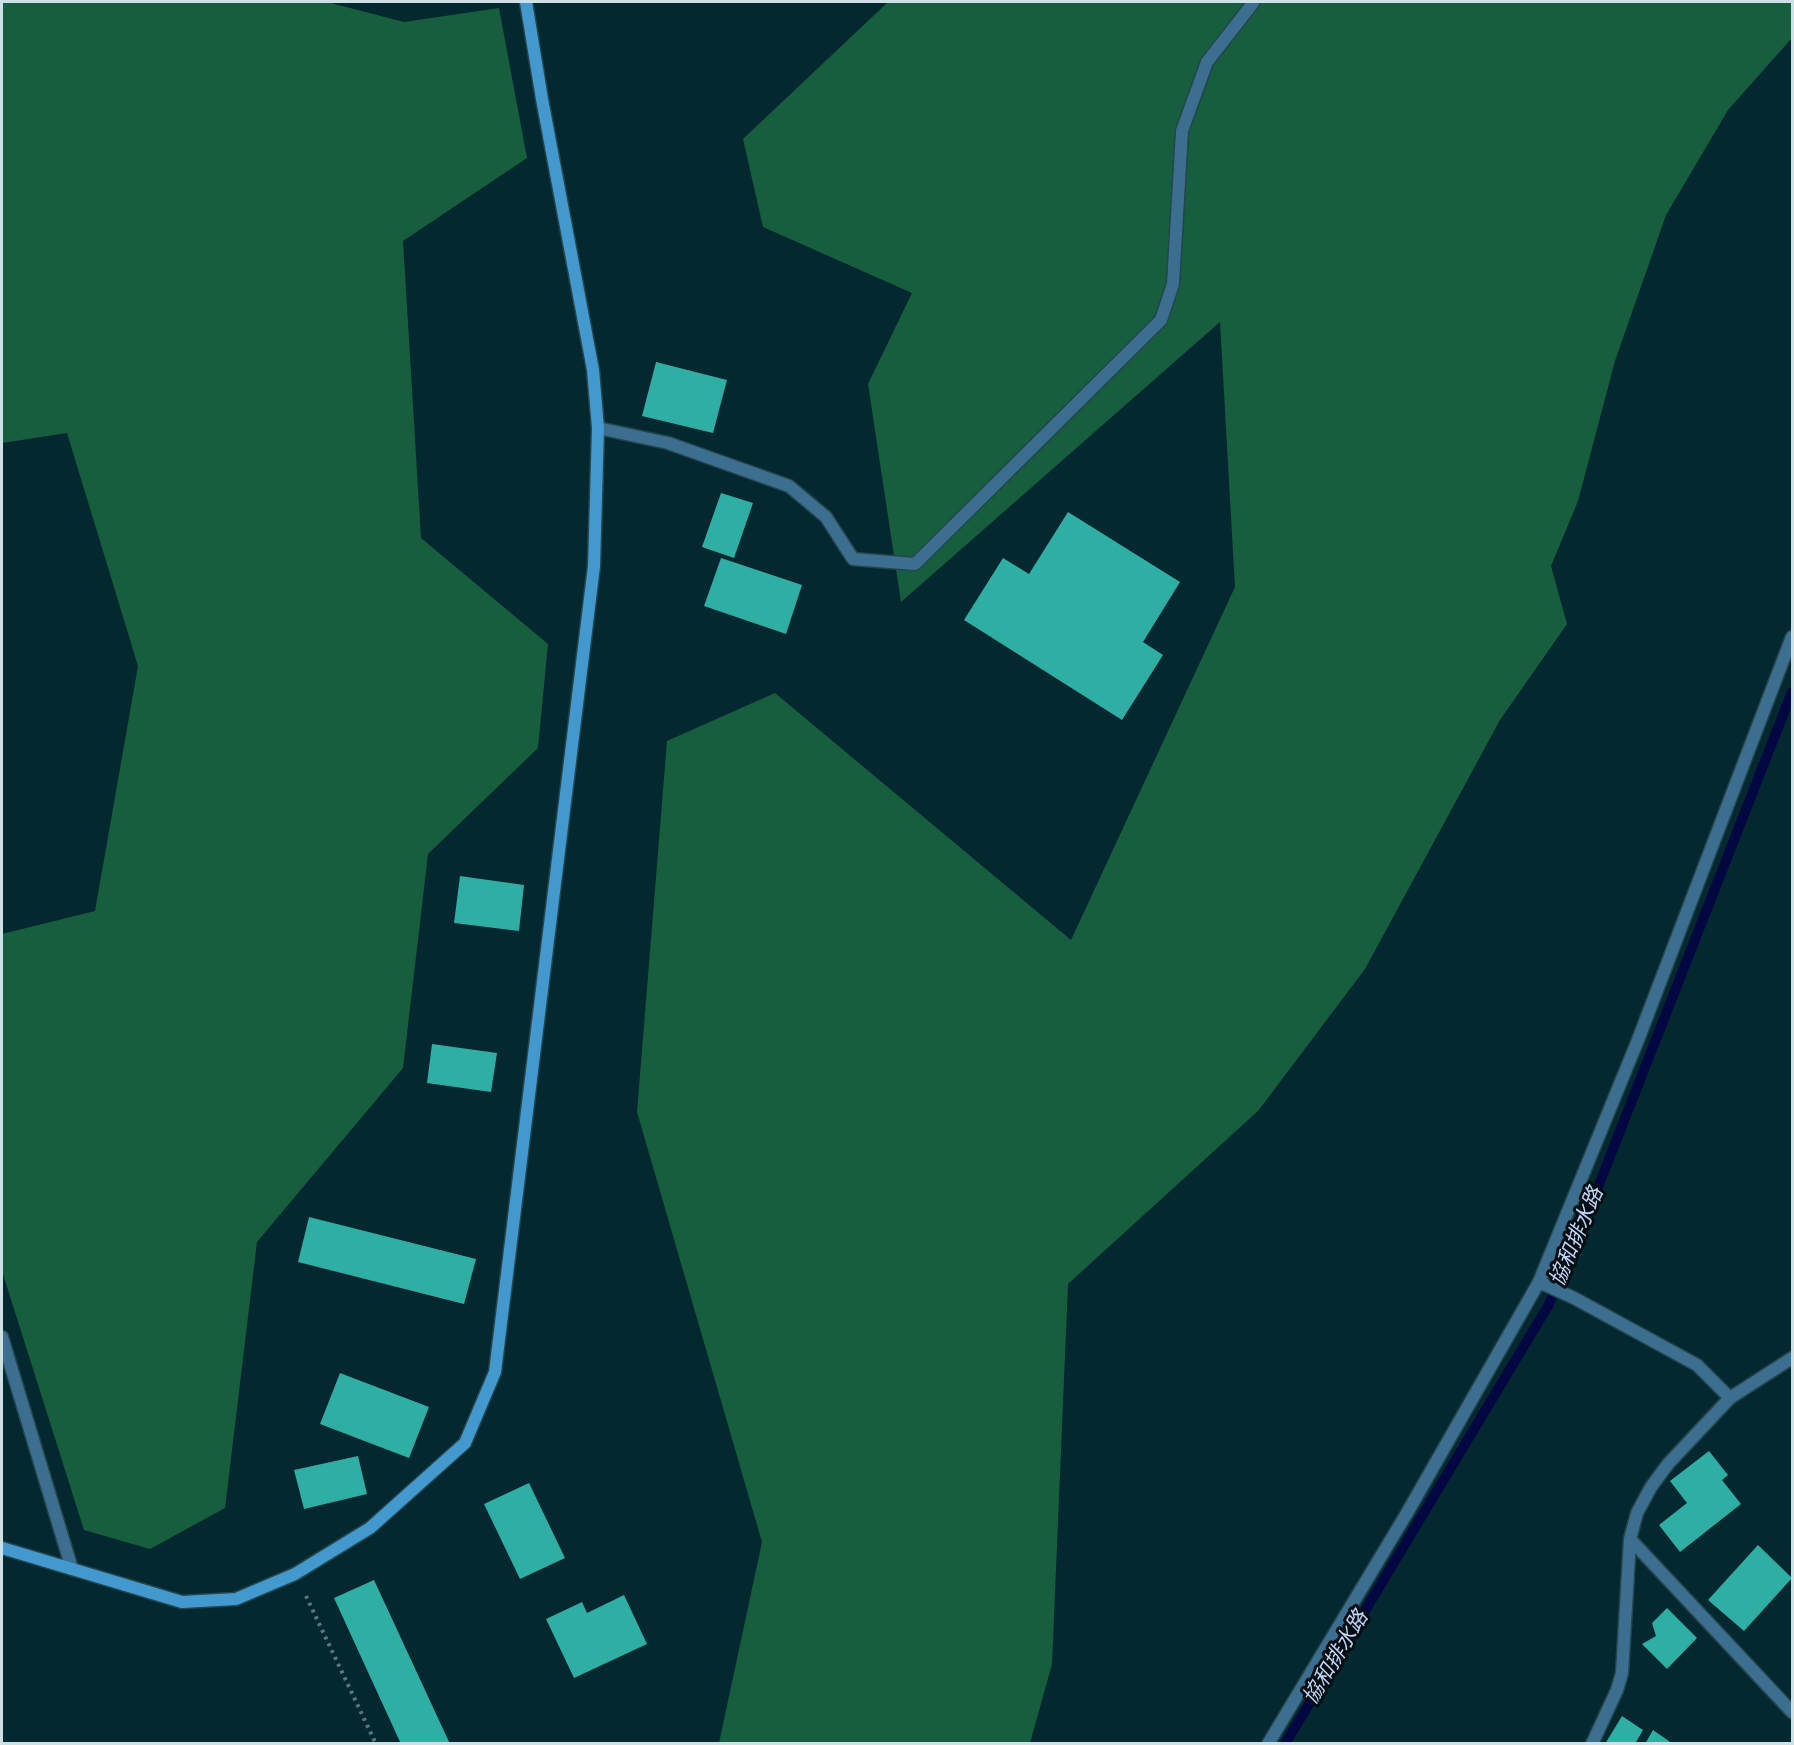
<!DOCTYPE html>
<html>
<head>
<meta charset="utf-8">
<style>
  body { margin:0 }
  #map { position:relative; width:1794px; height:1745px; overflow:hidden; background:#03282f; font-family:"PT Serif",serif }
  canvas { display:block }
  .frame { position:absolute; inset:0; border:3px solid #cde0e4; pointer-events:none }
</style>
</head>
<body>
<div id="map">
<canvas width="1794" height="1745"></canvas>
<div class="frame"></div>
</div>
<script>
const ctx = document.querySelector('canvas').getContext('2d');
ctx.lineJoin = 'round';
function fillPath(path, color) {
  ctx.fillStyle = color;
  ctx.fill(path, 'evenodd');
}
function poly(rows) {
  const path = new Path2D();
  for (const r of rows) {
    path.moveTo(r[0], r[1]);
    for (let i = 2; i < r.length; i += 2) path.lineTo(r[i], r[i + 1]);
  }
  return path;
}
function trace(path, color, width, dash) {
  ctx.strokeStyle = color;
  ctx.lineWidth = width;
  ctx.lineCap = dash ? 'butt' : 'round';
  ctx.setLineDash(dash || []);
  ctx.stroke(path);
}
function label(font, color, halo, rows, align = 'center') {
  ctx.font = font + ' "PT Serif","Noto Sans JP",serif';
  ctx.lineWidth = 6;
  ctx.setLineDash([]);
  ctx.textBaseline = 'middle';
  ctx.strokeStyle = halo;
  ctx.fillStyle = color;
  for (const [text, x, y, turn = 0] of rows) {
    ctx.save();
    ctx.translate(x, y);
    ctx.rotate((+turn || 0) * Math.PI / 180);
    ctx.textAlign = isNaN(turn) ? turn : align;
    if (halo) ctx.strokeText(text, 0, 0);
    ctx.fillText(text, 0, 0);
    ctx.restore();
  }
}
fillPath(poly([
  [2,2,327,2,404,22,499,8,527,158,403,241,421,538,548,644,538,748,428,854,403,1068,257,1242,225,1508,150,1549,84,1530,2,1271,2,934,95,911,138,666,67,433,2,443],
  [888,2,1792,2,1792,38,1728,110,1666,215,1615,361,1578,501,1551,566,1567,624,1500,720,1365,969,1258,1111,1068,1284,1052,1664,1030,1743,719,1743,762,1542,637,1112,667,741,775,693,1071,940,1235,587,1220,322,901,602,868,384,912,293,763,227,743,139]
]), '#175e3f');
trace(poly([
  [1285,1744,1548,1306,1575,1246,1792,692]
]), '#020742', 10);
fillPath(poly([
  [656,362,727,380,713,433,642,416],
  [721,493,753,503,734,558,702,547],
  [1068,512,1180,582,1143,642,1163,655,1122,720,964,620,1003,558,1029,574],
  [721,558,802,585,786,634,704,606],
  [460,876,524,885,519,931,454,923],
  [432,1044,497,1053,491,1092,427,1083],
  [309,1217,476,1259,464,1304,298,1262],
  [340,1373,429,1407,409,1458,320,1424],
  [1709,1451,1728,1475,1722,1480,1741,1504,1680,1552,1659,1525,1687,1503,1670,1481],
  [358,1456,367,1494,304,1509,294,1470],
  [529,1483,565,1558,520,1579,484,1504],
  [1758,1545,1792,1578,1744,1631,1708,1600],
  [374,1580,450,1744,401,1744,334,1598],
  [624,1595,647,1644,574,1678,546,1619,582,1602,587,1613],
  [1667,1608,1697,1638,1667,1669,1642,1644,1656,1636,1652,1623],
  [1622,1716,1643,1730,1635,1744,1605,1744],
  [1653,1730,1673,1744,1645,1744]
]), '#2faea3');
const street = poly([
  [598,428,668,443,789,486,826,517,853,559,915,564,1161,320,1173,284,1182,131,1207,62,1253,3],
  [1539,1282,1574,1298,1697,1365,1730,1398],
  [2,1337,72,1569],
  [1630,1539,1792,1712],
  [1268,1744,1407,1513,1539,1282,1638,1040,1792,637],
  [1592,1744,1617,1690,1622,1673,1630,1539,1637,1513,1651,1487,1668,1464,1730,1398,1792,1358]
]);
const secondary = poly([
  [2,1548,182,1602,236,1599,295,1574,370,1528,465,1443,495,1372,594,566,598,428,593,370,542,99,526,2]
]);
trace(street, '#23454c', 15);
trace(secondary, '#23454c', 15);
trace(poly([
  [306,1596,376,1744]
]), '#5a777d', 4, [3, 4.5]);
trace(street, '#3c6e8f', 12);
trace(secondary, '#4398ce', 12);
label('italic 21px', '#c5d6fb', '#020e11', [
  ["協和排水路",1577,1237,-67],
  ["協和排水路",1336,1658,-59]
]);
</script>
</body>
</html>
